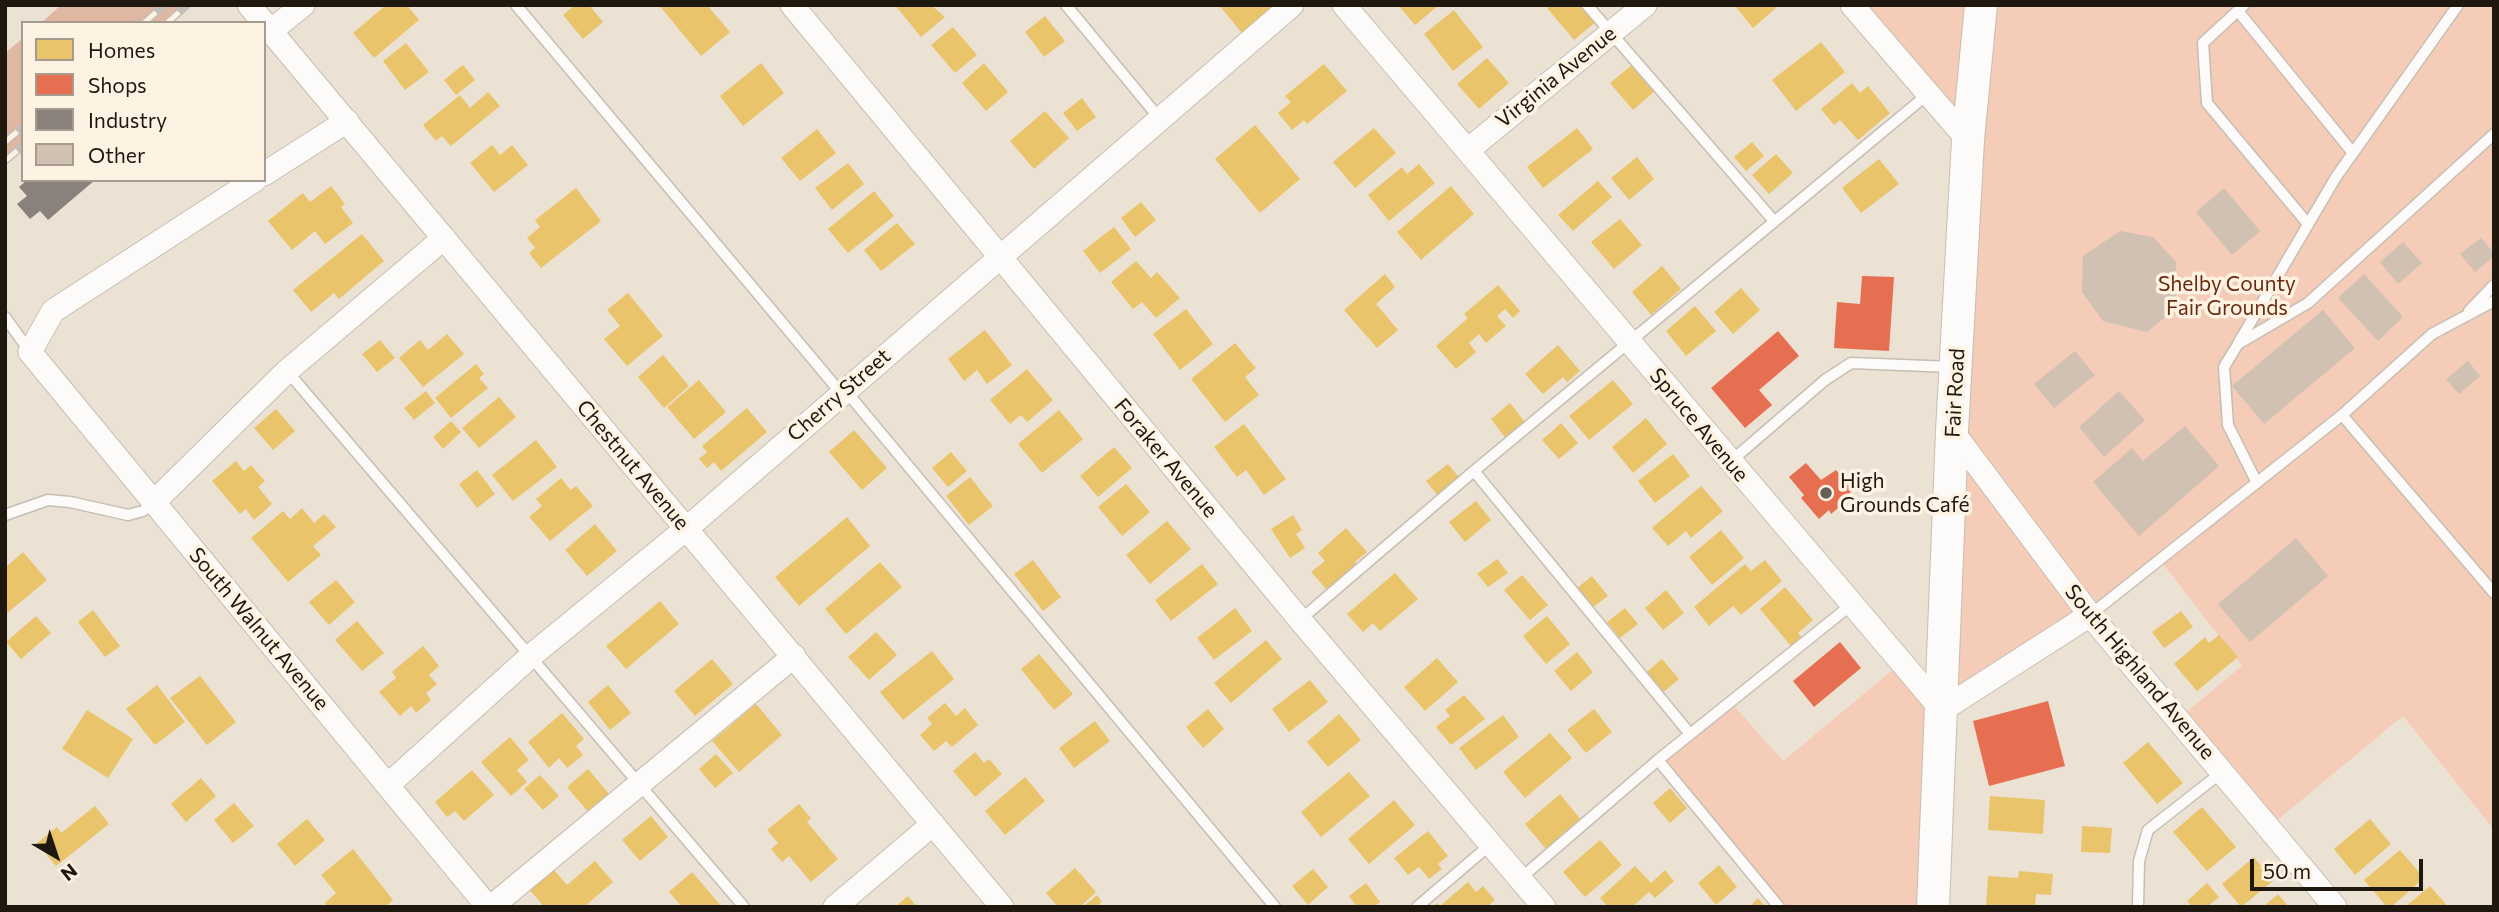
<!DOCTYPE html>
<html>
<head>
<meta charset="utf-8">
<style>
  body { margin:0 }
  #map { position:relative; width:2499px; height:912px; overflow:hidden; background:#ece2d4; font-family:Commissioner,sans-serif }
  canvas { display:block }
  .frame { position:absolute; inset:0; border:7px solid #1f180f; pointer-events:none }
  .legend { position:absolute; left:21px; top:21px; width:245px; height:161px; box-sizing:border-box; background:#fef3e2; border:2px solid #a59b8e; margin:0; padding:9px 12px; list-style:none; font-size:21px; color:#1f180f }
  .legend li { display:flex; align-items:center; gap:14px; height:35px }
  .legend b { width:35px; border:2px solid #a59b8e }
  .north { position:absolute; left:21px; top:821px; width:70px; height:70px; -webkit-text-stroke:5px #fef3e2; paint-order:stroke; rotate:141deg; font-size:19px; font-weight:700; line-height:28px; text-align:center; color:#1f180f }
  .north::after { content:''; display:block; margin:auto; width:24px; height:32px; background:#1f180f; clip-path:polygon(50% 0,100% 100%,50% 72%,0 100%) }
  .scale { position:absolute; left:2250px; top:859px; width:173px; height:32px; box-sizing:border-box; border:4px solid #1f180f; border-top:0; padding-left:9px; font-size:21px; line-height:24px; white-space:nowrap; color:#1f180f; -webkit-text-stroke:5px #fef3e2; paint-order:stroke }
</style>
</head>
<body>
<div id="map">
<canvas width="2499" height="912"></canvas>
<div class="frame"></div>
<ul class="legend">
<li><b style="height:19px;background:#e9c46a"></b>Homes</li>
<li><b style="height:19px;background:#e76f51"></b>Shops</li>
<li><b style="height:19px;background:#8a817c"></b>Industry</li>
<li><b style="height:19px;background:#d0c1b2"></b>Other</li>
</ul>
<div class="north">N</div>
<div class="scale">50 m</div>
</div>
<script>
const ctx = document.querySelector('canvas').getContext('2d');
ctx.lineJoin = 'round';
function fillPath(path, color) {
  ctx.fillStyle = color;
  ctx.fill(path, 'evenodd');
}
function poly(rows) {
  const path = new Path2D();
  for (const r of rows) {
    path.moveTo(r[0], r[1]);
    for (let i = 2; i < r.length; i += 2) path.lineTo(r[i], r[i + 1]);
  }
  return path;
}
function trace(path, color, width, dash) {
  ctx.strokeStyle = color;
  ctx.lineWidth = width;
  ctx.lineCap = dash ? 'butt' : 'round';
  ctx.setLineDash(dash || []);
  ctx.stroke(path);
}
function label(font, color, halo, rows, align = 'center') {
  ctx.font = font + ' Commissioner,sans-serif';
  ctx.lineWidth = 7;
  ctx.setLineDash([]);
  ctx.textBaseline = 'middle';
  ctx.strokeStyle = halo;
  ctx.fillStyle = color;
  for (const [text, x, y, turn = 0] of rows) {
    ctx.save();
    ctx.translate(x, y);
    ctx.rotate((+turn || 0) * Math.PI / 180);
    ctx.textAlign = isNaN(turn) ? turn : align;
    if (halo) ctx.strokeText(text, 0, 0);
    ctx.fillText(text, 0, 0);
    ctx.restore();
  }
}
fillPath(poly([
  [1852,5,2494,5,2494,830,2403,716,2269,827,2178,719,2242,666,2160,560,1942,710,1933,907,1779,907,1658,760,1730,701,1783,761,1901,663,1941,709,1968,140]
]), '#f4ccb8');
fillPath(poly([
  [61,5,187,5,167,23,41,23],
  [23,38,23,146,5,161,5,53]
]), '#e0b7a2');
fillPath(poly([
  [386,5,407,5,419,20,374,58,353,33],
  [575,5,589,5,603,22,583,39,563,15],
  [659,5,707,5,730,32,701,56],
  [895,5,931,5,945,17,921,37],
  [1219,5,1275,5,1242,33],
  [1398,5,1439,5,1415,25],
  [1550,5,1584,5,1597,21,1574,40,1547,8],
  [1734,5,1774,5,1776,8,1753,28],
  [1454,10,1483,47,1453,71,1424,34],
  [1045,16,1065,41,1044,57,1025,32],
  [953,27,977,55,955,73,931,45],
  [1821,42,1845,72,1796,111,1772,80],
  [406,43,429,72,405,90,383,61],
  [1487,58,1509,83,1479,109,1457,84],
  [761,63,784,93,743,126,720,96],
  [984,63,1008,92,986,111,962,83],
  [1324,64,1347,91,1307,124,1304,120,1292,130,1278,113,1291,102,1285,96],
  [463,65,475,80,456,95,444,80],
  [1632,65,1655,91,1633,110,1610,83],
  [1852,83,1860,93,1868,86,1890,113,1858,140,1840,120,1834,125,1821,109],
  [488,92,500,106,451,146,442,136,436,141,423,125,460,95,470,108],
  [1082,98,1096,117,1077,131,1063,113],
  [1045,111,1069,138,1034,169,1010,141],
  [1255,125,1300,179,1260,213,1215,159],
  [1374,128,1396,153,1355,188,1333,162],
  [1577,128,1593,149,1543,188,1527,167],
  [817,129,836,153,800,181,781,158],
  [1752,142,1764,156,1746,171,1734,157],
  [492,145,500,155,512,145,528,165,494,192,470,163],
  [1776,154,1793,173,1769,194,1752,175],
  [1637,157,1654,179,1629,200,1611,178],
  [1879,159,1899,184,1861,213,1842,188],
  [848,163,864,184,832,210,815,188],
  [1419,164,1435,183,1389,221,1368,195,1402,167,1407,174],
  [1598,181,1612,197,1573,231,1558,215],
  [331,186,345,204,341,207,353,223,325,244,315,231,292,250,268,221,303,193,310,202],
  [1451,186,1474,214,1421,260,1397,232],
  [576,188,601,221,541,268,529,253,535,248,527,238,540,227,535,220],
  [874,191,894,216,848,253,828,229],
  [1141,202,1156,220,1135,237,1121,218],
  [1620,219,1642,245,1614,269,1591,242],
  [897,223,915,244,881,271,864,250],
  [1114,227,1131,249,1100,273,1083,251],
  [362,234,384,261,339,299,334,293,311,312,293,290],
  [1136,261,1151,278,1157,272,1180,298,1156,318,1142,302,1133,309,1111,282],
  [1662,266,1681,289,1651,315,1632,292],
  [1385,274,1395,287,1376,304,1398,330,1377,348,1344,310],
  [1498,285,1520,311,1513,318,1505,309,1497,316,1506,326,1486,343,1479,334,1469,343,1476,352,1456,369,1436,346,1468,318,1464,314],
  [1741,288,1760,310,1733,334,1714,312],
  [628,293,663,336,627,366,604,339,620,326,607,310],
  [1695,306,1716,331,1686,356,1666,331],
  [1186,309,1213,344,1180,370,1153,334],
  [985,330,1012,365,987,384,977,370,964,381,948,359],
  [447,334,464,354,423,387,399,358,420,340,428,350],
  [380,340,395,358,377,372,362,354],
  [1235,343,1256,368,1245,377,1259,395,1225,422,1191,379],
  [1558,345,1580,371,1567,382,1563,377,1543,394,1525,374],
  [663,355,689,386,664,408,638,377],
  [476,364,484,374,479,378,488,388,451,418,435,398],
  [1027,369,1053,400,1027,422,1021,415,1010,424,990,400],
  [699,380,726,412,694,439,667,407],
  [1613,380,1633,404,1589,440,1569,416],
  [426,391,435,403,414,420,404,408],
  [499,397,516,417,479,448,462,428],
  [1510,403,1527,425,1507,440,1491,419],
  [747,408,767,432,721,471,714,462,707,468,699,459,707,452,702,446],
  [276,409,295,431,273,450,254,428],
  [1059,410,1083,439,1042,473,1018,444],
  [1646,418,1667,444,1633,473,1612,447],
  [451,421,461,432,443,449,433,437],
  [1561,423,1578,443,1559,459,1542,440],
  [1244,424,1286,479,1264,495,1246,470,1237,477,1214,447],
  [854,430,887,468,862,490,829,452],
  [536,440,557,467,513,501,492,475],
  [1114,447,1132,468,1098,497,1080,476],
  [951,452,967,471,948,487,932,468],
  [1673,454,1690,476,1655,503,1638,481],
  [236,461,244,471,251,465,265,481,258,487,272,504,254,520,246,509,240,514,212,481],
  [1448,464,1462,481,1440,498,1426,481],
  [477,470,495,494,477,508,459,484],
  [970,477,993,506,969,525,946,496],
  [561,478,571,490,576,486,593,506,550,541,529,517,542,506,536,499],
  [1126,484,1150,512,1122,536,1098,507],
  [1701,486,1723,511,1691,538,1686,531,1668,546,1652,528],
  [1476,501,1491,520,1465,542,1449,522],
  [302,508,314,523,324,514,336,527,313,546,321,555,288,582,251,538,283,511,290,519],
  [1293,515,1302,530,1296,534,1305,548,1290,558,1271,529],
  [847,517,870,546,799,606,775,577],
  [1167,521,1191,549,1150,584,1126,555],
  [595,524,617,551,587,576,565,550],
  [1346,528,1367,552,1355,562,1357,565,1328,591,1311,572,1325,561,1318,553],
  [1721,530,1744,558,1712,585,1689,557],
  [23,552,47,580,5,615,5,568],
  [1497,559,1508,573,1488,587,1477,574],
  [1033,560,1061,597,1043,611,1014,574],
  [1765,560,1782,581,1741,615,1733,606,1709,626,1694,607,1745,564,1751,571],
  [880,562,902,587,846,634,825,609],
  [1202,564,1218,584,1171,621,1155,600],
  [1395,573,1418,599,1380,631,1373,623,1363,632,1347,614],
  [1522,575,1548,605,1530,620,1504,590],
  [1592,576,1608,596,1592,608,1576,589],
  [336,580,355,602,329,625,309,602],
  [1785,587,1813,620,1798,633,1801,637,1791,646,1760,609],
  [1666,590,1684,613,1663,630,1645,608],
  [660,601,679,624,626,669,606,646],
  [1235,608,1252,631,1214,660,1197,638],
  [1625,608,1638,624,1620,638,1607,622],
  [93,610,120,646,105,657,78,622],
  [2181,611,2193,627,2164,648,2152,632],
  [36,616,51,633,21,659,6,642],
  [1547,616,1570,644,1546,664,1523,636],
  [357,621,384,653,362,671,335,640],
  [876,632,897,655,869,680,848,657],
  [2219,635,2238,657,2197,691,2174,664,2205,637,2209,643],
  [1266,640,1282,659,1231,703,1214,683],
  [423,646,439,666,429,675,437,684,426,693,431,700,416,713,411,706,400,716,379,692,396,678,392,672],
  [932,651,954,679,903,720,880,692],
  [1577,652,1593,672,1571,691,1554,671],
  [1039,654,1073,694,1054,710,1021,669],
  [1437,658,1458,682,1425,711,1404,687],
  [712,659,733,684,695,716,674,691],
  [1662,659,1679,679,1661,694,1644,674],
  [200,676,236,722,207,745,170,698],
  [1310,680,1328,702,1289,732,1272,709],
  [157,685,185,722,155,745,126,709],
  [608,685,631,713,610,730,588,702],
  [1464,695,1485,719,1451,745,1436,727,1450,716,1445,710],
  [945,703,956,716,965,708,978,725,952,747,946,741,934,751,920,735,932,724,927,718],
  [756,704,782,735,739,772,712,741],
  [1208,709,1224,729,1203,748,1186,727],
  [1594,709,1612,732,1586,753,1567,730],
  [87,710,133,739,108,778,62,749],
  [562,713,584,739,576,746,583,755,567,768,559,758,549,768,528,742],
  [1339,714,1361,740,1328,767,1307,742],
  [1503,715,1519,737,1476,770,1459,748],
  [1095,721,1110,741,1074,768,1059,748],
  [1550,733,1572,758,1525,798,1503,772],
  [510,737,529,760,517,770,527,782,511,796,481,762],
  [2148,742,2183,783,2157,804,2123,763],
  [975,752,984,763,989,759,1002,774,975,797,953,771],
  [716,754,733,773,715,788,699,769],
  [588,769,610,795,589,813,567,787],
  [472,770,494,795,464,821,455,811,447,817,435,802],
  [1349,772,1370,796,1321,837,1301,812],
  [540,775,559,796,543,810,524,789],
  [1025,777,1045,801,1005,835,985,811],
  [201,778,216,796,186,822,171,804],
  [1670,788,1687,808,1670,823,1653,803],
  [1560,794,1582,821,1547,850,1525,824],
  [1990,796,2045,800,2043,834,1988,830],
  [1394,800,1415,825,1369,864,1348,839],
  [234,803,254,826,233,843,214,820],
  [799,804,811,818,807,822,838,859,811,882,789,856,782,862,771,849,778,843,767,830],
  [95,806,109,824,56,866,37,843,57,827,61,833],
  [2202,807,2236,847,2207,871,2173,832],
  [651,816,668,837,640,861,622,840],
  [307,819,325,840,295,866,277,844],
  [2370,819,2391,844,2355,875,2334,849],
  [2082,826,2112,828,2110,853,2081,852],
  [1428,831,1448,856,1438,864,1442,869,1429,879,1419,867,1408,875,1394,858],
  [1600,840,1622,865,1585,897,1563,872],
  [353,849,393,900,385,907,328,907,325,903,336,893,321,875],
  [2400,850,2424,878,2391,907,2387,907,2364,880],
  [2254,857,2273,881,2241,907,2222,884],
  [595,861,613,882,584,907,544,907,529,889,553,869,567,885],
  [1719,865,1737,887,1716,905,1698,883],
  [1635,866,1651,883,1665,870,1674,881,1655,898,1649,892,1632,907,1608,907,1600,898],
  [1075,868,1096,892,1080,907,1058,907,1046,893],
  [1313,869,1328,887,1308,905,1292,886],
  [2019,871,2053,874,2051,895,2036,894,2035,907,1986,907,1988,876,2018,878],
  [692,872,722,907,682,907,669,892],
  [1468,882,1476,892,1483,886,1495,900,1487,907,1433,907,1437,903,1440,906],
  [1366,883,1380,902,1374,907,1357,907,1349,896],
  [2207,883,2219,897,2207,907,2192,907,2187,901],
  [2430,886,2448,907,2405,907],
  [2278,894,2289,907,2263,907],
  [1097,895,1102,902,1096,907,1083,907],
  [908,896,917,907,895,907],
  [1758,898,1766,907,1749,907]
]), '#e9c46a');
fillPath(poly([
  [1862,276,1894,277,1889,351,1834,348,1837,302,1860,304],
  [1778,331,1799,356,1759,390,1772,405,1745,428,1711,388],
  [1806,463,1821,480,1836,470,1853,490,1843,499,1845,502,1831,514,1829,510,1819,519,1801,498,1804,495,1789,477],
  [1840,642,1861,668,1814,707,1793,681],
  [2048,701,2065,766,1989,786,1973,721]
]), '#e76f51');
fillPath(poly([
  [27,180,95,180,48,220,40,211,30,219,17,204,27,196,19,187]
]), '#8a817c');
fillPath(poly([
  [2224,188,2260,231,2232,255,2196,212],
  [2120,231,2153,237,2176,262,2176,308,2147,332,2103,321,2082,292,2083,256],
  [2481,238,2494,253,2494,256,2475,272,2460,254],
  [2403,242,2422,263,2398,284,2380,262],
  [2364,274,2403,317,2378,341,2338,298],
  [2323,310,2355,348,2264,424,2232,386],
  [2075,351,2095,375,2054,408,2034,384],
  [2468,361,2480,376,2459,394,2446,379],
  [2119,391,2145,420,2104,457,2079,427],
  [2185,426,2219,466,2139,536,2093,482,2132,448,2143,461],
  [2296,538,2328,576,2250,642,2218,604]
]), '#d0c1b2');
const service = poly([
  [516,5,841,393],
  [1066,5,1160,119],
  [1587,5,1774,221],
  [2244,5,2203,43,2207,103,2308,224],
  [2238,11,2353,153],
  [2469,311,2494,285],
  [5,317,30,352],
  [2239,342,2336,177,2458,5],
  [287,371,744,907],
  [845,390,1275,907],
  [2342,415,2494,593],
  [1730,462,1825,380,1851,363,1953,367],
  [1474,471,1690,734],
  [2257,483,2228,425,2224,367,2238,344,2308,303,2494,134],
  [5,515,48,500,70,502,128,515,143,511,154,502],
  [2090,615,2342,415,2432,334,2494,301],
  [1300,620,1474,471,1928,94],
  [1658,760,1779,907],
  [1521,878,1658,760,1851,605],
  [1417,907,1491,844],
  [2138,907,2139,861,2148,830,2222,772]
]);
const minor = poly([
  [249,5,264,23],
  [792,5,1300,620,1544,907],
  [1344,5,1942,710,2090,615],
  [1852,5,1968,140],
  [264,23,1002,907],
  [271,31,303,5],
  [1468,150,1645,5],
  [264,174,347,121],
  [255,180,53,311,30,352,488,907],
  [1952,431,2090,615,2335,907],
  [154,502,287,371,444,238],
  [388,785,532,655,686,529,1292,5],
  [491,907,794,656],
  [835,907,933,824]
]);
const secondary = poly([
  [1933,907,1952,431,1968,140,1981,5]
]);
trace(service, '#c6beb3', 13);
trace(minor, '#c6beb3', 25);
trace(secondary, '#c6beb3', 34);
trace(service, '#fcfbf9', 10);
trace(minor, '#fcfbf9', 23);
trace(secondary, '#fcfbf9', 32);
const rail = poly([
  [144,23,164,5],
  [167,23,187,5],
  [5,142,23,127],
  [5,161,23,146]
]);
trace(rail, '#c2bfbb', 8);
trace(rail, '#fef3e2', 5, [16]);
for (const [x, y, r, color] of [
  [1826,493,7,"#675f54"]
]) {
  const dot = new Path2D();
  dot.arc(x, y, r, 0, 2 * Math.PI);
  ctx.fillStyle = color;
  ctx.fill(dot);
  trace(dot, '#fef3e2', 2.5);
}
label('21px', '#1f180f', '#fef3e2', [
  ["Virginia Avenue",1556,77,-39],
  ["Fair Road",1955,393,-87],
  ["Cherry Street",839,395,-41],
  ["Spruce Avenue",1699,425,50],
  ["Foraker Avenue",1166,458,50],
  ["Chestnut Avenue",633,465,50],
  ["South Walnut Avenue",259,629,50],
  ["South Highland Avenue",2140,672,50]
]);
label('21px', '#682b11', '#fef3e2', [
  ["Shelby County",2227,284],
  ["Fair Grounds",2227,308]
]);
label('21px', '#1f180f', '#fef3e2', [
  ["High",1840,481],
  ["Grounds Café",1840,505]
], 'left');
</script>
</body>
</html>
